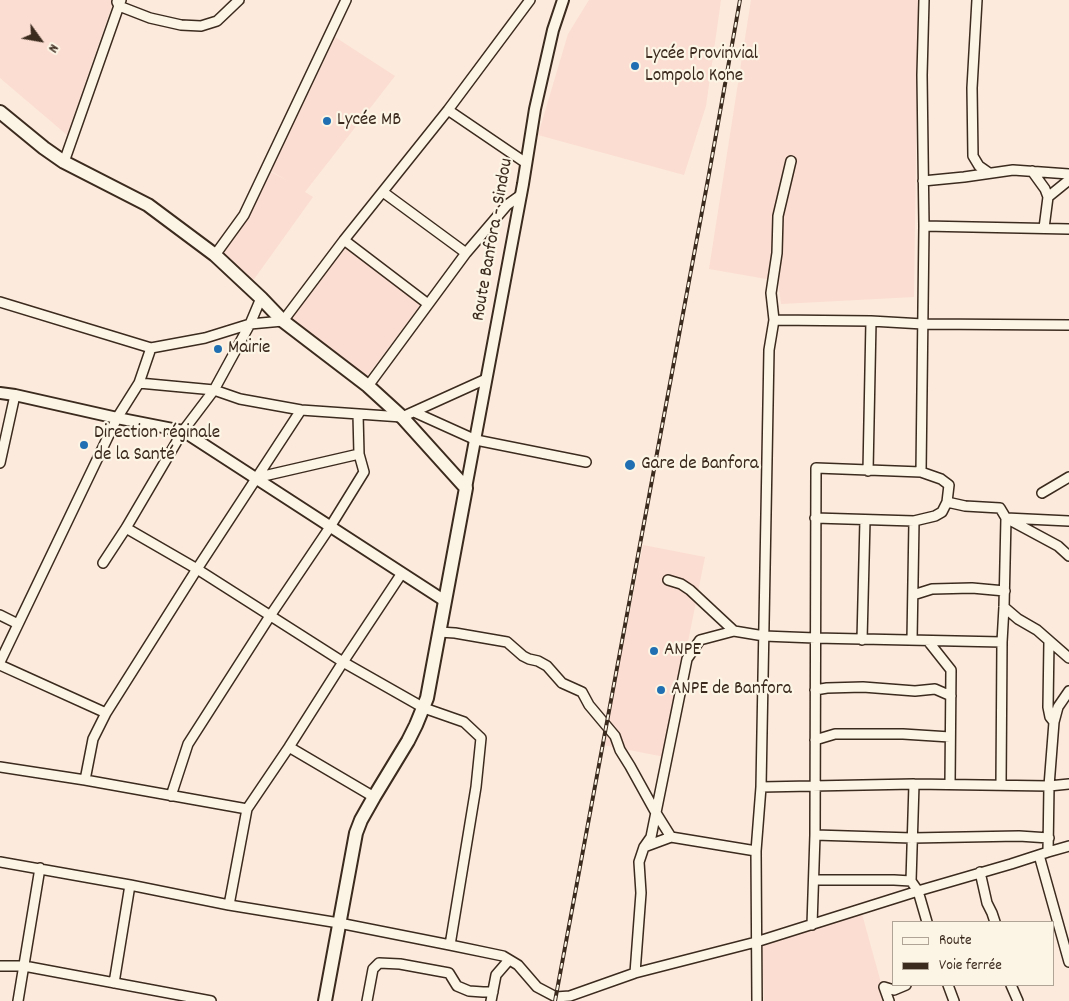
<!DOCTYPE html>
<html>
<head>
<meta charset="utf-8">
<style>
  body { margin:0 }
  #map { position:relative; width:1069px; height:1001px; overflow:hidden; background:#fceadc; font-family:Dekko,sans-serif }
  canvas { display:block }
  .legend { position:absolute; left:892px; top:921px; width:162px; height:65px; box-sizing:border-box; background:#fcf5e5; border:1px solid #afa495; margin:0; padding:6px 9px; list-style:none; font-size:15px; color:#3b2a1e }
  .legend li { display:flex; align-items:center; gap:10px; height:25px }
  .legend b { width:25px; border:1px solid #afa495 }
  .north { position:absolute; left:15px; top:15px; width:50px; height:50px; -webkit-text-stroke:4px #fcf5e5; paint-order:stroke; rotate:122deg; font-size:14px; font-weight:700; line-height:20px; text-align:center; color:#3b2a1e }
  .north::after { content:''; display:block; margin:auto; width:18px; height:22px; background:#3b2a1e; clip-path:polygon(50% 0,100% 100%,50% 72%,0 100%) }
</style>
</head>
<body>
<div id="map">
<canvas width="1069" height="1001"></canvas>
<ul class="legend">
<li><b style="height:6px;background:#fcf5e5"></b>Route</li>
<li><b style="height:6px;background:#3b2a1e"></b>Voie ferrée</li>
</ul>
<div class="north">N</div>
</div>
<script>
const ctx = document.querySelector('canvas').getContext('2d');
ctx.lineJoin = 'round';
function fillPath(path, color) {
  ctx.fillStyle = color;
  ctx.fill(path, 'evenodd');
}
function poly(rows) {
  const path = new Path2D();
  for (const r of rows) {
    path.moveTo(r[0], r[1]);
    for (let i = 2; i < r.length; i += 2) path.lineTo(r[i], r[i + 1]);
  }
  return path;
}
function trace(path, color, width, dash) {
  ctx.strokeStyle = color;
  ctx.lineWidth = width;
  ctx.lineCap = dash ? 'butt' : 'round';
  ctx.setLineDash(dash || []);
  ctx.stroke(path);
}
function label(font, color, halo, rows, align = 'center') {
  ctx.font = font + ' Dekko,sans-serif';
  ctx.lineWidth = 4.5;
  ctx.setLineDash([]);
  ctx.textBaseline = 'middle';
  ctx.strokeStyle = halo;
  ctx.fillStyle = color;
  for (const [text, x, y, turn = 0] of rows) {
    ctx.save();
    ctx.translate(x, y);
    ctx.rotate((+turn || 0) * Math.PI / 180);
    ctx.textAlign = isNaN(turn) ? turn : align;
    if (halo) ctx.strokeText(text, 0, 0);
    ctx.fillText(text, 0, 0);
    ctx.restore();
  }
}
fillPath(poly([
  [0,0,114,0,67,135,0,78],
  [589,0,721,0,706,106,684,175,538,135,568,34],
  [751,0,918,0,914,297,781,304,778,281,709,269],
  [335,37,395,76,305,192,313,197,252,282,219,253,269,171,288,181,271,171],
  [345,247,421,304,365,379,289,321],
  [643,545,705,557,665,757,603,745],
  [862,914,886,1001,764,1001,762,945]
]), '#fbddd1');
const minor = poly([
  [977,0,972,88,973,156,979,166,989,173],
  [117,2,119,6,150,18,181,25,201,26,217,21,239,0],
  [448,110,526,163],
  [64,162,121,0],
  [1032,171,1045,189,1048,197,1044,228],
  [923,181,964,177,1013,170,1069,174],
  [383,192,466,253],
  [1048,197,1069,180],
  [924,226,1069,229],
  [344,240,428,304],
  [215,255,244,215,346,0],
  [0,302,151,348,205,338,250,324,283,321,344,240,448,110,530,0],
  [774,320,871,321,923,324,1069,325],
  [139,383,214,390,240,399,301,410,402,417,486,379],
  [368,386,466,253,507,205,521,195],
  [414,412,476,440,586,462],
  [0,463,15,395],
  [868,471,871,321],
  [921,472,924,226,922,75,924,0],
  [255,478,359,454],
  [1042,493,1069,477],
  [815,518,914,521,912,640],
  [914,521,935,516,942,512,947,502],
  [126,528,197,569,343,662,424,708,464,722,481,738,476,787,450,945],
  [103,563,126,528,183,431,214,390,250,324,261,298],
  [668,580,681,584,690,590,734,631],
  [913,595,932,589,972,588,1005,591],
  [1004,607,1018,619,1037,630,1069,658],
  [0,615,18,624],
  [439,632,455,633,507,642,523,656,529,659,538,661,547,666,562,683,582,692,589,705,615,736,620,750,630,766,656,813,671,837],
  [862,640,865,520],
  [928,641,951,670,950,784],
  [1049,641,1048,707,1050,717,1054,722],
  [0,662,117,418,139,383,151,348],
  [0,665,106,713],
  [815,690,827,688,863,687,915,691,935,689,951,696],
  [815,740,835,734,903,734,950,737],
  [289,747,374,797],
  [0,767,85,780,247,809],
  [85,780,93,739,106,713,197,569,301,410],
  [914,784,911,881,918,891,927,922],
  [1001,785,1002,642,1004,607,1006,518,1069,521],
  [761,787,914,784,1049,786,1069,784],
  [171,796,188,744,270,616,330,527,364,472,359,454,358,414],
  [815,835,912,838,1019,836,1049,838],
  [644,847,671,837,756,851],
  [1048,852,1049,786,1054,722,1058,707,1069,691],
  [1039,855,1069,962],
  [0,862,130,885,229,905,339,923,450,945,503,956,518,965,537,987,556,997,570,996,635,973,756,942,918,891,1011,864,1048,852,1069,846],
  [980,872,987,903,992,913,995,922],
  [814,880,894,880,911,881],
  [229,905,247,809,289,747,343,662,402,573],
  [812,925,815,835,816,468,921,472,941,479,949,485,947,502,965,506,1000,508,1006,518,1058,546,1069,556],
  [0,966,24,966,211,1001],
  [635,973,641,893,639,862,644,847,651,837,687,659,700,640,734,631,764,636,815,638,1002,642],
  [114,983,130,885],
  [948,985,954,1001],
  [1011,985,1018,1001],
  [18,1001,40,868],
  [367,1001,373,969,379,963,400,964,449,973,457,986,469,991,483,992,493,992],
  [491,1001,496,975,509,960],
  [757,1001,756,851,761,787,769,350,774,320,771,293,777,253,778,216,791,161],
  [889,1001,884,987,894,990,906,985]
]);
const major = poly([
  [0,393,15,395,117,418,183,431,445,601],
  [466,488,523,184,535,109,553,30,563,0]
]);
const highway = poly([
  [0,112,44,148,64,162,148,205,215,255,261,298,283,321,368,386,402,417,466,488,427,698,416,725,408,741,374,797,361,820,356,833,325,1001]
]);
trace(minor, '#3b2a1e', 12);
trace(major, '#3b2a1e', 14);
trace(highway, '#3b2a1e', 16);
trace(minor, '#fcf5e5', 9);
trace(major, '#fcf5e5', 10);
trace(highway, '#fcf5e5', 12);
const rail = poly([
  [555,1001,709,174,740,0]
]);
trace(rail, '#3b2a1e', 4);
trace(rail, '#fcf5e5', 2, [5.5]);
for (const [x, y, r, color] of [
  [635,66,5,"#1f6fb2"],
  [327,121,5,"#1f6fb2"],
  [218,349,5,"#1f6fb2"],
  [84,445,5,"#1f6fb2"],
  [630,465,6,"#1f6fb2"],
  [654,651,5,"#1f6fb2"],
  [661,690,5,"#1f6fb2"]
]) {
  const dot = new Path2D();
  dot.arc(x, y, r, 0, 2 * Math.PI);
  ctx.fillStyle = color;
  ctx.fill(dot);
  trace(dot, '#fcf5e5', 2);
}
label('19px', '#3b2a1e', '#fcf5e5', [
  ["Lycée Provinvial",645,55],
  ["Lompolo Kone",645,77],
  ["Lycée MB",337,121],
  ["Mairie",228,349],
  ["Direction réginale",94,434],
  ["de la Santé",94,456],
  ["Gare de Banfora",641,465],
  ["ANPE",664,651],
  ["ANPE de Banfora",671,690]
], 'left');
label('19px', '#3b2a1e', '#fcf5e5', [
  ["Route Banfora - Sindou",494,240,-80]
]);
</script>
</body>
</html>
